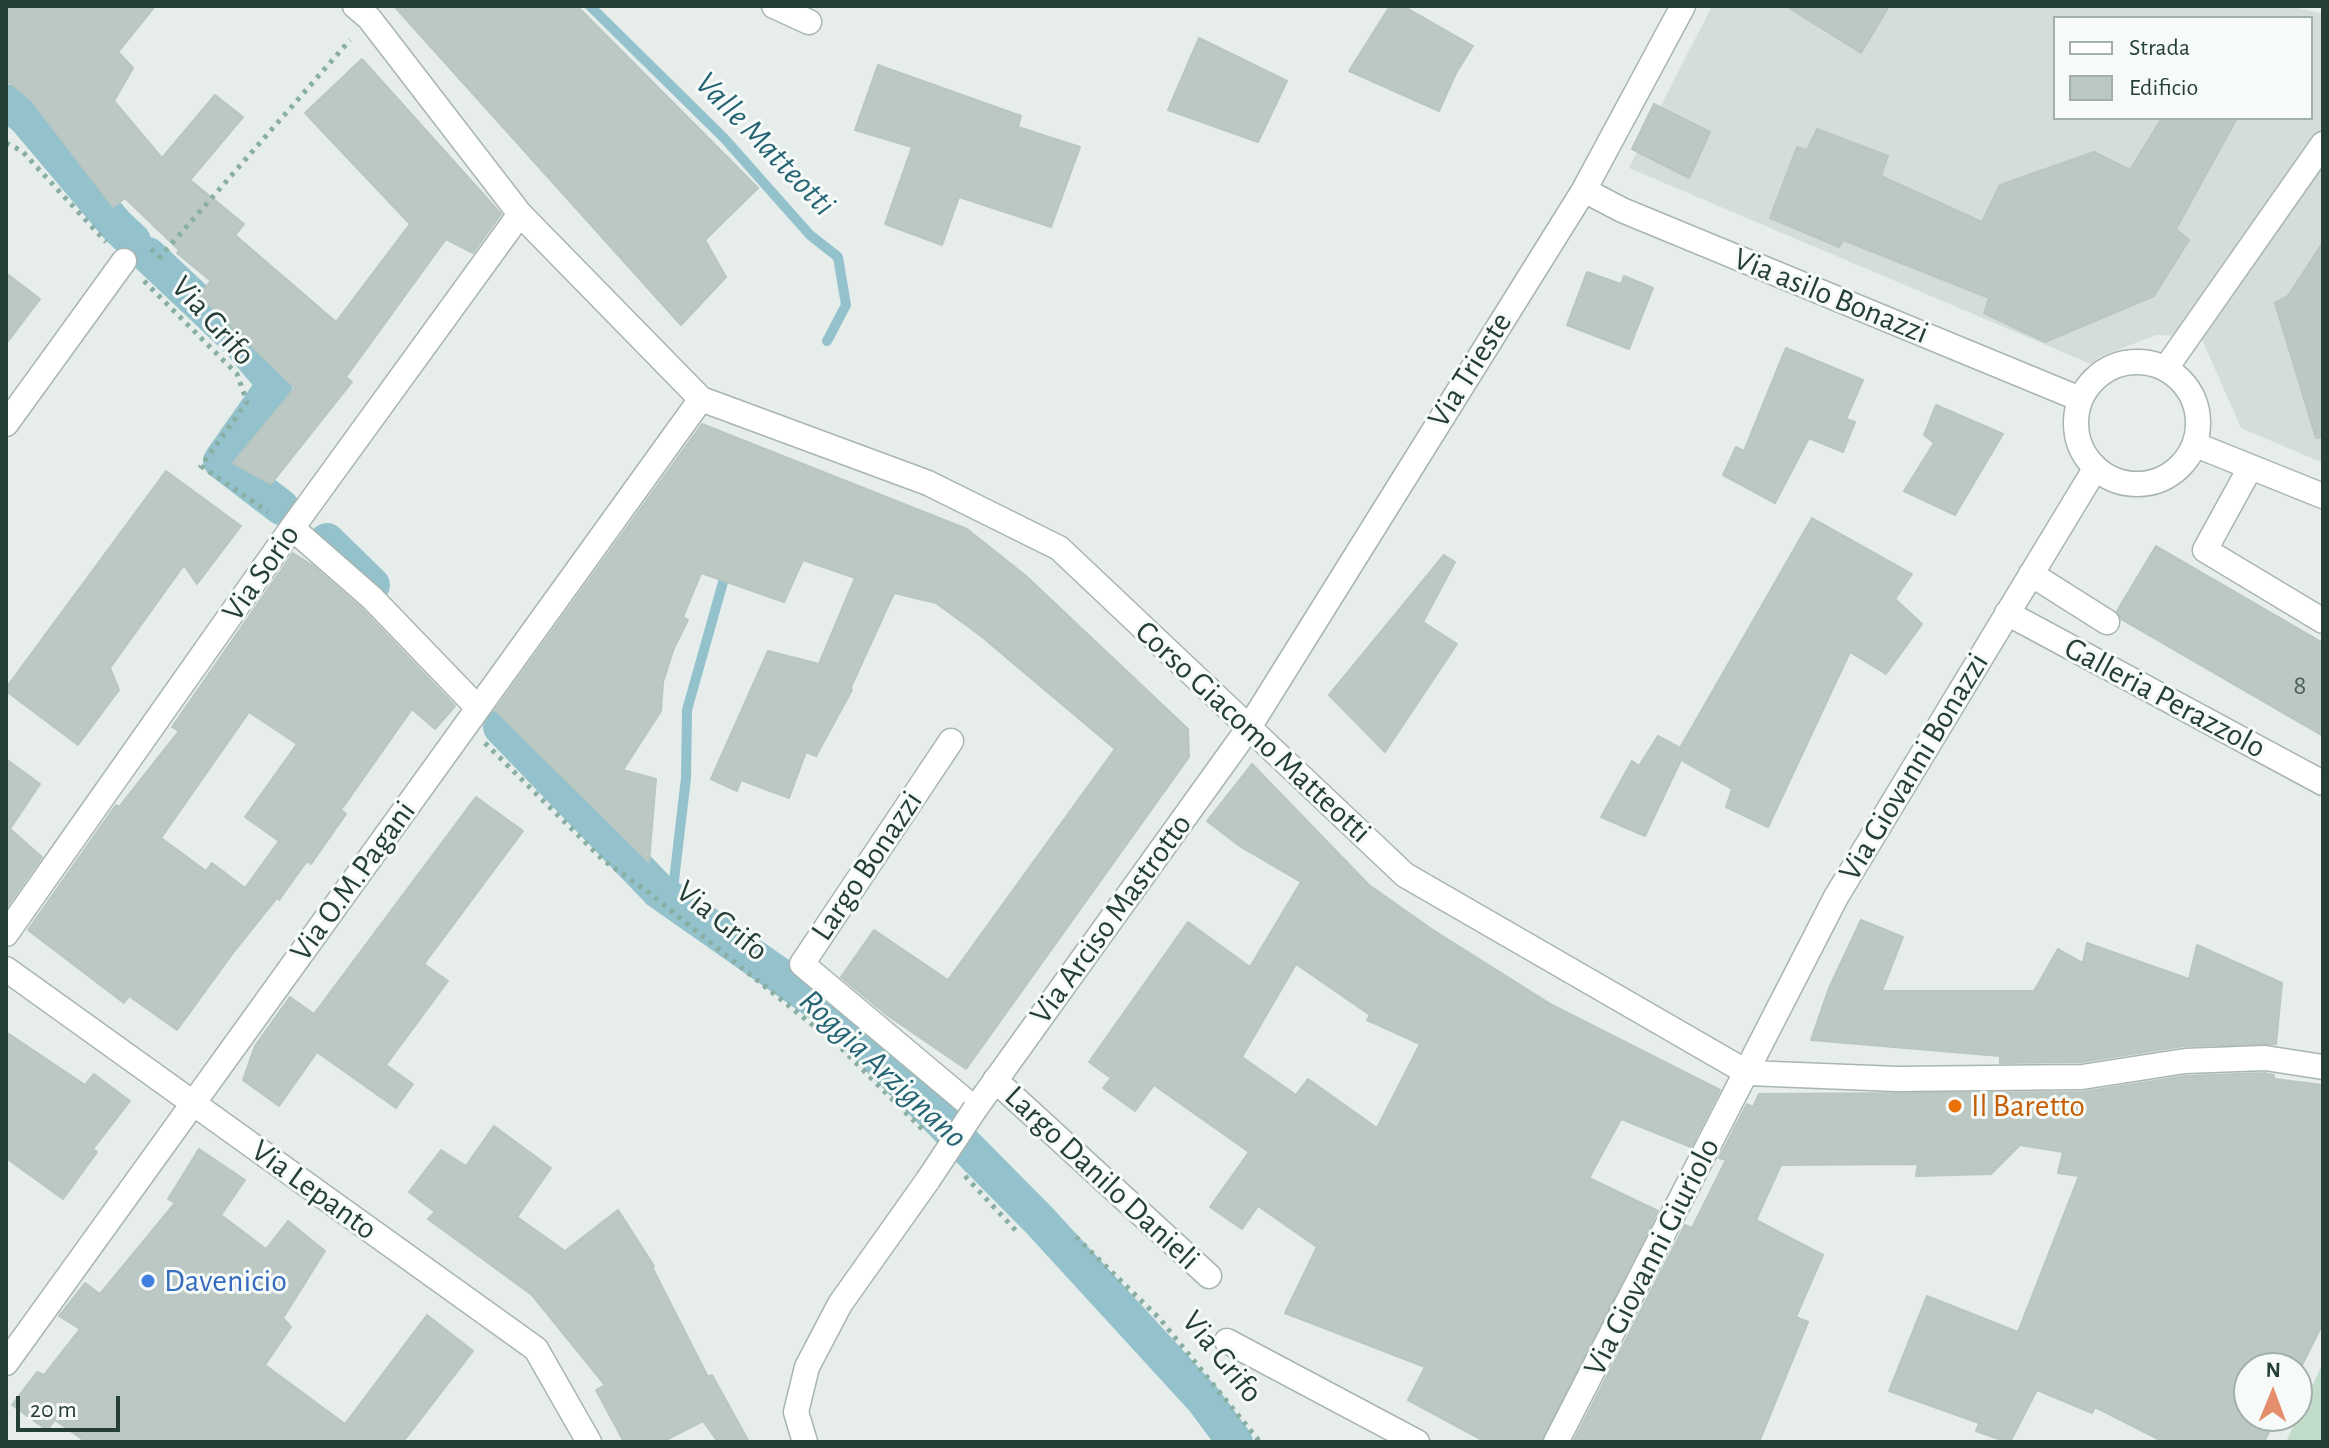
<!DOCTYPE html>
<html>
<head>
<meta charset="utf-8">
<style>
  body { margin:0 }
  #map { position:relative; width:2329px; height:1448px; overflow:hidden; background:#e6edea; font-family:"Alegreya Sans",sans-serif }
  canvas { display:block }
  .frame { position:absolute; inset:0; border:8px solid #263e38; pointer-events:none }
  .legend { position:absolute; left:2053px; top:16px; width:260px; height:104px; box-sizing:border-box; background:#f6faf8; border:2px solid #a3afab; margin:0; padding:10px 14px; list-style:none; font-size:24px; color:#263e38 }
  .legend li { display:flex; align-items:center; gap:16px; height:40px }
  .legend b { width:40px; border:2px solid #a3afab }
  .north { position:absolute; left:2233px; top:1352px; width:80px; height:80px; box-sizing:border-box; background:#f6faf8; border:2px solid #a3afab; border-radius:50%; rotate:1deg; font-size:22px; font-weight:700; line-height:32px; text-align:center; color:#263e38 }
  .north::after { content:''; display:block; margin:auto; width:28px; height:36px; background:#e58e6d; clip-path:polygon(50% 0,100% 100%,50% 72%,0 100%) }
  .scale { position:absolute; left:16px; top:1396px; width:104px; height:36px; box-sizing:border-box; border:4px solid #263e38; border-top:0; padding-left:10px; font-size:24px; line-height:28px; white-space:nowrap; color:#263e38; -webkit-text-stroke:6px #f6faf8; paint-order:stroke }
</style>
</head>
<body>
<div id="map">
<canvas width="2329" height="1448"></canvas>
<div class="frame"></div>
<ul class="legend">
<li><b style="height:10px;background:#fff"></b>Strada</li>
<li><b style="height:22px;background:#bbc8c3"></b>Edificio</li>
</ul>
<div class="north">N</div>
<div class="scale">20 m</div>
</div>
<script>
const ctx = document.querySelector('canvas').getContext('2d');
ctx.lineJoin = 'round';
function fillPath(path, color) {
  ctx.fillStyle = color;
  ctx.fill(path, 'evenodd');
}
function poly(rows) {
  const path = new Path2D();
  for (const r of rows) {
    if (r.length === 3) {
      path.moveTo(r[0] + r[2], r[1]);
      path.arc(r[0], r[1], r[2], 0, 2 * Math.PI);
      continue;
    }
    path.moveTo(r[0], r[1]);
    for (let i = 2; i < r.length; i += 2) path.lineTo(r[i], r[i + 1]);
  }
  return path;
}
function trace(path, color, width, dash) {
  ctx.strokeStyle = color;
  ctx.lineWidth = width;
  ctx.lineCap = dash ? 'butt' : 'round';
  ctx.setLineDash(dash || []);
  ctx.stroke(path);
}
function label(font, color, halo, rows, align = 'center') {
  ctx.font = font + ' "Alegreya Sans",sans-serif';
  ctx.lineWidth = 6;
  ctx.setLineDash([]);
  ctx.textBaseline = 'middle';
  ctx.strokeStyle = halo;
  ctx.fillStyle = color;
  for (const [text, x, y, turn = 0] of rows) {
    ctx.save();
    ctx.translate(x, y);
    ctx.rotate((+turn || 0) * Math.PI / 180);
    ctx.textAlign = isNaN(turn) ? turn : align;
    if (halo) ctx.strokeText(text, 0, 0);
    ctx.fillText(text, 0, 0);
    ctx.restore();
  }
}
fillPath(poly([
  [1712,6,2290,6,2323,14,2323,463,2241,428,2201,337,2156,335,2102,356,2091,364,1629,168],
  [2055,18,2311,18,2311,118,2055,118]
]), '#d4ddd9');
fillPath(poly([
  [2323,1363,2323,1442,2286,1442]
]), '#c1dcc9');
trace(poly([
  [590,6,724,138,810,235,838,257,846,305,827,341],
  [673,889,686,778,687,710,727,568]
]), '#94c2cc', 10);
trace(poly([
  [6,102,25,117,117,226,133,241],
  [148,255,239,341,275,384,221,461,281,507],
  [327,541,372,585],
  [501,727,659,891,836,1015,1039,1220,1204,1400,1235,1442]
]), '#94c2cc', 36);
const building = poly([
  [6,6,155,6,118,52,133,68,114,101,162,158,215,95,243,117,190,180,244,224,235,235,336,322,410,224,305,113,362,59,501,214,473,253,446,239,346,377,352,382,271,484,233,463,295,388,199,295,211,281,177,253,179,250,125,198,113,207,31,100,6,80,6,6],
  [394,6,577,6,758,188,705,240,726,277,681,325,394,6],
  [1390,6,1403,6,1473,46,1456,73,1439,111,1349,71,1390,6],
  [1786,6,1889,6,1861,53,1786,6],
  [1199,38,1287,81,1258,142,1168,110,1199,38],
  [878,65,1021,116,1018,127,1080,147,1051,227,959,197,942,245,885,224,912,147,855,130,878,65],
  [1654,104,1710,132,1689,178,1632,149,1654,104],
  [2162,118,2237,118,2176,229,2189,240,2154,296,2045,342,1984,313,1989,298,1843,240,1839,247,1770,218,1797,147,1807,150,1817,129,1888,156,1881,176,1982,222,2000,185,2094,152,2130,170,2162,118],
  [2323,242,2323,437,2316,438,2275,303,2288,296,2323,242],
  [1587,272,1621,284,1624,276,1653,288,1629,349,1567,325,1587,272],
  [6,273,40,299,6,344,6,273],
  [1786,348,1863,380,1846,419,1855,422,1843,452,1809,438,1775,503,1723,475,1736,447,1744,451,1786,348],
  [1936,405,2003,434,1955,515,1904,491,1934,443,1924,435,1936,405],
  [702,424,967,529,1026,576,1188,729,1189,757,966,1069,887,1015,841,977,874,930,948,980,1115,749,981,636,936,603,894,593,850,689,852,690,816,756,806,752,789,798,741,780,737,791,711,779,768,651,819,664,855,578,803,560,784,602,701,573,683,617,688,620,674,648,663,682,661,711,623,770,656,779,649,862,495,710,702,424],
  [166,471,241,526,197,584,184,565,110,668,119,690,78,745,6,691,6,688,166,471],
  [1812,518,1912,574,1895,599,1922,624,1886,674,1850,652,1768,827,1726,807,1732,789,1681,760,1645,836,1601,817,1632,761,1639,766,1658,736,1680,748,1812,518],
  [2156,546,2323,643,2323,736,2121,619,2117,611,2156,546],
  [293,553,313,566,362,609,455,706,435,729,412,709,341,810,346,814,311,864,307,861,279,900,277,898,233,953,177,1030,129,996,124,1003,28,930,116,805,119,807,179,731,172,727,293,553],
  [249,712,297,744,245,817,279,841,245,888,212,863,206,871,161,838,249,712],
  [1444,555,1455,562,1423,622,1457,644,1385,752,1329,695,1444,555],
  [6,759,40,784,10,829,42,857,6,908,6,759],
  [1252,764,1369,885,1433,930,1552,1005,1720,1090,1691,1147,1621,1119,1589,1178,1658,1211,1541,1442,1486,1442,1408,1400,1425,1367,1285,1313,1317,1247,1258,1206,1242,1229,1210,1207,1249,1152,1154,1085,1135,1111,1103,1088,1111,1078,1089,1062,1188,922,1250,967,1301,882,1241,847,1207,821,1252,764],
  [1296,964,1370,1015,1367,1020,1420,1044,1377,1128,1308,1079,1296,1095,1242,1057,1296,964],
  [476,797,523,831,424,964,448,981,386,1065,413,1084,396,1108,317,1052,279,1106,243,1080,255,1046,290,997,314,1014,476,797],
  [1861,920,1903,937,1882,991,2034,991,2058,949,2083,963,2087,943,2189,979,2197,945,2282,983,2276,1044,2184,1046,2081,1062,2000,1063,2000,1056,1811,1040,1829,988,1861,920],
  [6,1032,85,1085,94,1074,130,1101,93,1149,97,1152,63,1199,6,1158,6,1032],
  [2264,1073,2274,1075,2274,1079,2323,1085,2323,1323,2297,1375,2297,1368,2249,1368,2249,1416,2277,1416,2264,1442,2164,1442,2095,1407,2092,1413,2037,1390,2010,1442,2007,1442,1976,1431,1979,1423,1889,1391,1927,1296,2018,1332,2079,1176,2058,1173,2063,1152,2020,1145,1991,1174,1916,1176,1918,1164,1781,1165,1756,1220,1823,1255,1796,1317,1808,1322,1759,1442,1573,1442,1685,1225,1692,1228,1726,1160,1719,1158,1747,1104,1753,1107,1759,1094,2082,1092,2186,1076,2264,1073],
  [494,1126,551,1168,517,1217,565,1251,618,1210,654,1266,652,1267,708,1377,712,1375,749,1442,718,1442,703,1421,662,1442,624,1442,596,1390,605,1385,532,1295,428,1219,435,1212,409,1192,441,1150,466,1166,494,1126],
  [199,1149,245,1180,221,1215,266,1249,288,1221,325,1251,283,1318,291,1327,265,1365,345,1424,427,1315,473,1351,403,1442,86,1442,55,1420,47,1430,12,1405,37,1372,44,1375,80,1329,59,1316,85,1283,100,1294,175,1203,168,1199,199,1149]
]);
fillPath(building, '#bbc8c3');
trace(building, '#b9c6c1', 2);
const minor = poly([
  [355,6,369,18,520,214,701,399,928,483,1059,548,1405,875,1748,1073,1897,1079,2082,1077,2185,1061,2265,1058,2323,1067],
  [774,6,809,22],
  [1584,190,1622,210,2080,399],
  [2137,423,61],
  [2166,368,2323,144],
  [6,424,124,261],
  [2196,445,2323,496],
  [2250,468,2205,550,2323,621],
  [292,528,372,598,478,708],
  [2031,574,2107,622],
  [2007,613,2323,783],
  [951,741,802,964,975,1109,1248,729,1584,190,1683,6],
  [6,934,292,528,520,214],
  [6,969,536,1349,589,1442],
  [995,1080,1209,1276],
  [1227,1341,1417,1442],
  [6,1363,701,399],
  [805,1442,796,1412,807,1367,840,1304,928,1180],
  [1556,1442,1836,897,2095,469]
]);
trace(minor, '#a9b5b1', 27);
trace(poly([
  [6,143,22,151,106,242],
  [151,249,160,257,350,40],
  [144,281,237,374,247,402,201,466,268,512],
  [485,743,603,860,648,892,841,1048,926,1133],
  [965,1176,1019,1234],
  [1076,1237,1160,1319,1260,1442]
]), '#89aea4', 5, [4, 6]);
trace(minor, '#fff', 24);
const minorBridge = poly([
  [928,1180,975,1109]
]);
trace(minorBridge, '#a9b5b1', 27, []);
trace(minorBridge, '#fff', 24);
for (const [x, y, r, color] of [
  [1955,1106,8,"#e8710a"],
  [148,1281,8,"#3f7fe0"]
]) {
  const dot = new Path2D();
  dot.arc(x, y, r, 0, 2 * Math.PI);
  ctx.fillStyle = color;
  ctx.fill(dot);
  trace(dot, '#f6faf8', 3);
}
label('28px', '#4b605b', null, [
  ["8",2300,686]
]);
label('32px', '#263e38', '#f6faf8', [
  ["Via asilo Bonazzi",1831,296,22],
  ["Via Grifo",213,321,48],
  ["Via Trieste",1470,370,-58],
  ["Via Sorio",261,573,-55],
  ["Galleria Perazzolo",2165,698,28],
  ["Corso Giacomo Matteotti",1253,732,43],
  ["Via Giovanni Bonazzi",1914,767,-59],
  ["Largo Bonazzi",867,866,-56],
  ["Via O.M.Pagani",353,881,-54],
  ["Via Arciso Mastrotto",1111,919,-54],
  ["Via Grifo",722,921,39],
  ["Largo Danilo Danieli",1102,1178,43],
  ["Via Lepanto",314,1190,36],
  ["Via Giovanni Giuriolo",1652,1257,-63],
  ["Via Grifo",1222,1357,51]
]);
label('32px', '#c56008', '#f6faf8', [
  ["Il Baretto",1971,1106]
], 'left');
label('32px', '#366cbe', '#f6faf8', [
  ["Davenicio",164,1281]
], 'left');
label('italic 34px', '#266474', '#f6faf8', [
  ["Valle Matteotti",765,144,46],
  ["Roggia Arzignano",883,1069,43]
]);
</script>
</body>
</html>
